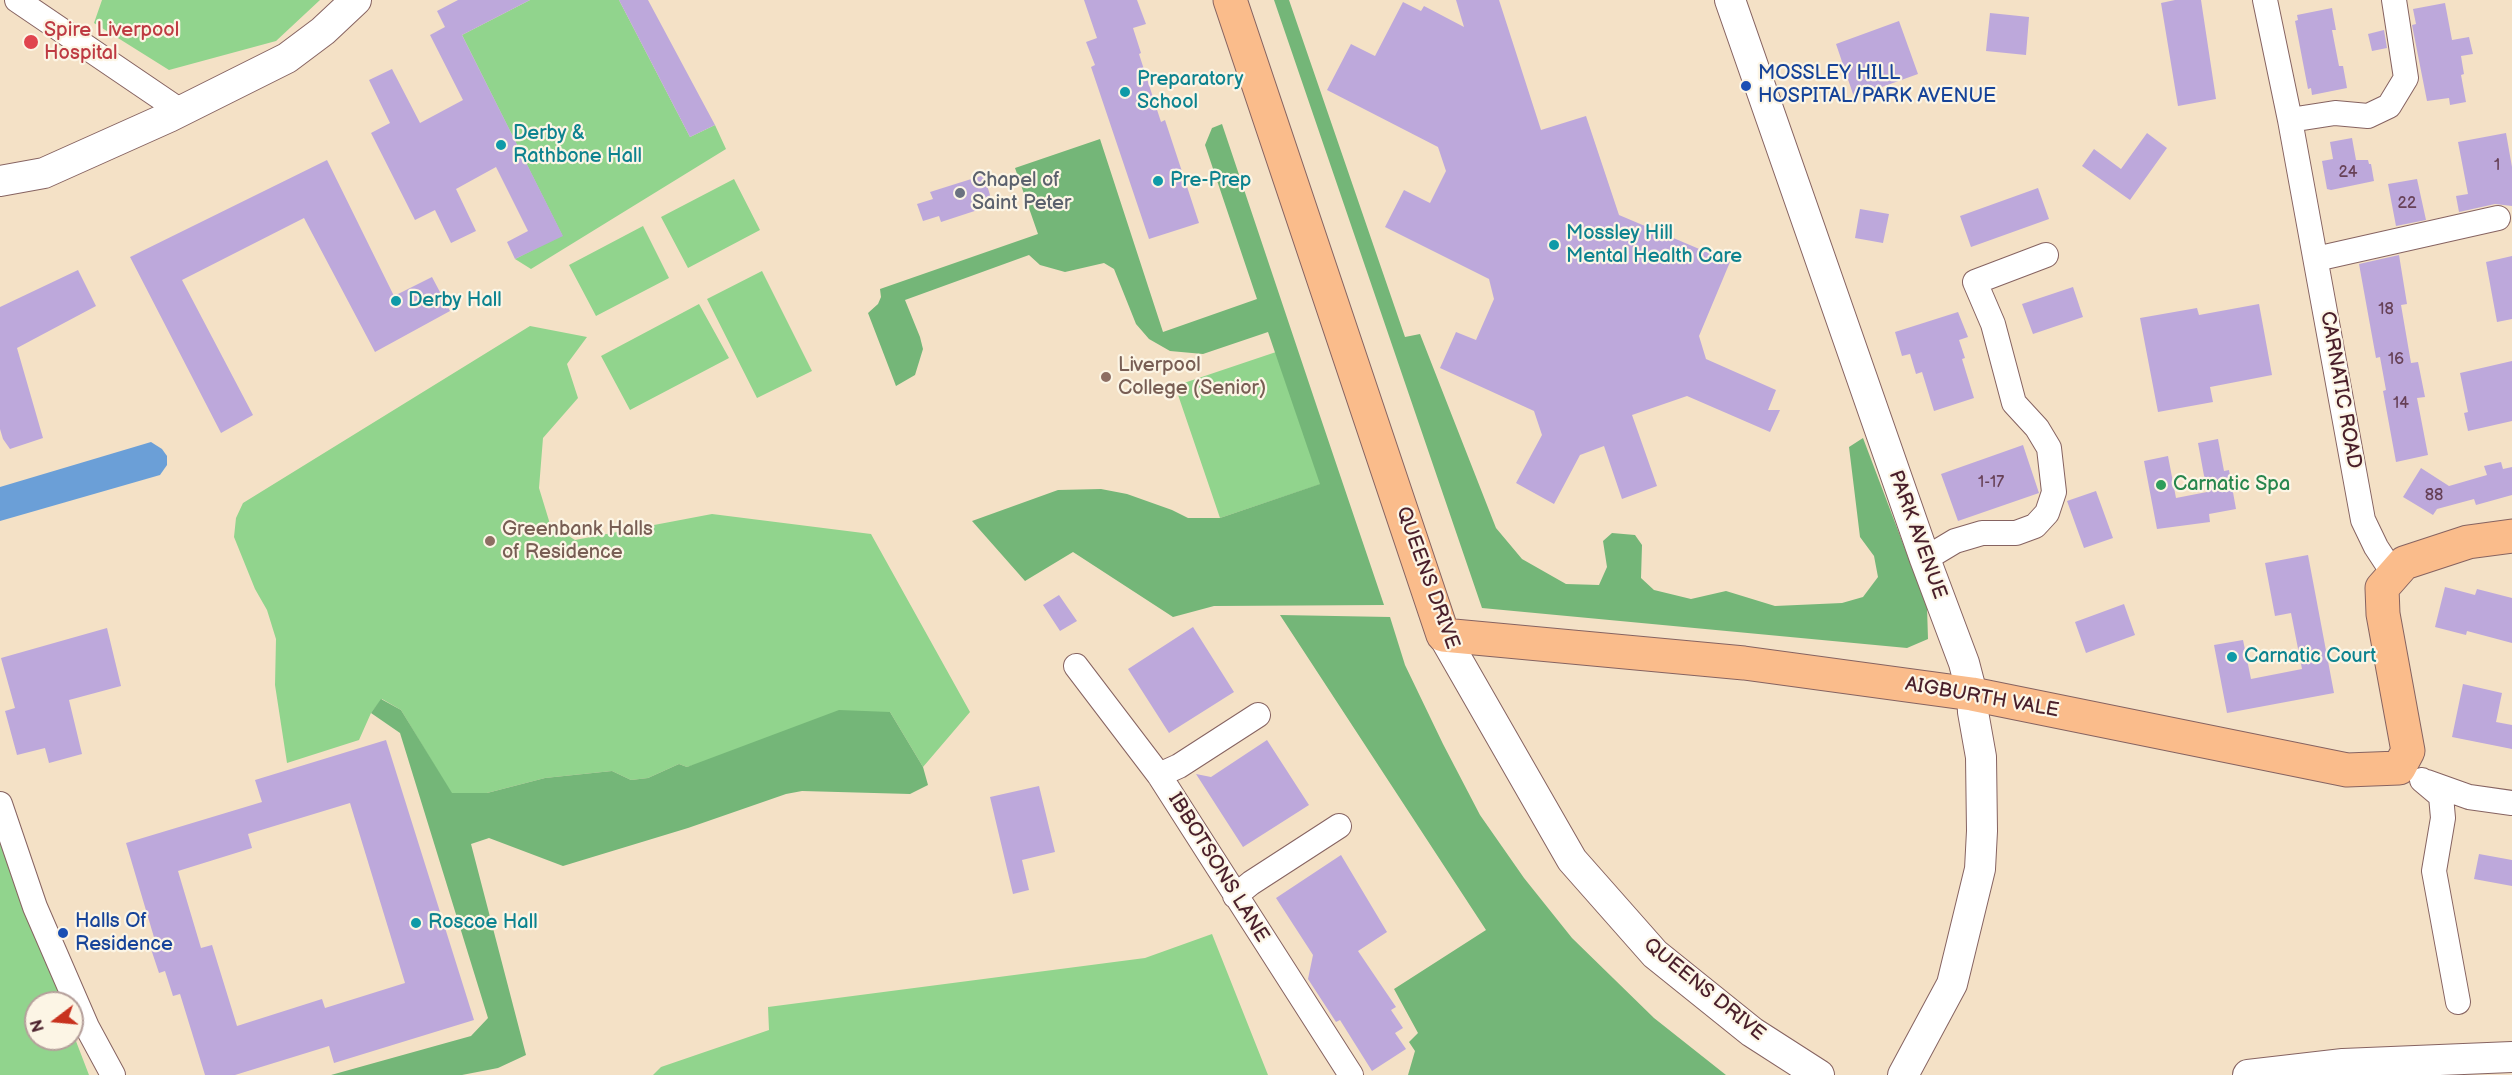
<!DOCTYPE html>
<html>
<head>
<meta charset="utf-8">
<style>
  body { margin:0 }
  #map { position:relative; width:2512px; height:1075px; overflow:hidden; background:#f4e1c6; font-family:"Balsamiq Sans",sans-serif }
  canvas { display:block }
  .north { position:absolute; left:24px; top:991px; width:60px; height:60px; box-sizing:border-box; background:#fcf5e5; border:2px solid #b59f9b; border-radius:50%; rotate:254deg; font-size:16px; font-weight:700; line-height:24px; text-align:center; color:#4a1f2b }
  .north::after { content:''; display:block; margin:auto; width:21px; height:27px; background:#c8321e; clip-path:polygon(50% 0,100% 100%,50% 72%,0 100%) }
</style>
</head>
<body>
<div id="map">
<canvas width="2512" height="1075"></canvas>
<div class="north">N</div>
</div>
<script>
const ctx = document.querySelector('canvas').getContext('2d');
ctx.lineJoin = 'round';
function fillPath(path, color) {
  ctx.fillStyle = color;
  ctx.fill(path, 'evenodd');
}
function poly(rows) {
  const path = new Path2D();
  for (const r of rows) {
    path.moveTo(r[0], r[1]);
    for (let i = 2; i < r.length; i += 2) path.lineTo(r[i], r[i + 1]);
  }
  return path;
}
function trace(path, color, width, dash) {
  ctx.strokeStyle = color;
  ctx.lineWidth = width;
  ctx.lineCap = dash ? 'butt' : 'round';
  ctx.setLineDash(dash || []);
  ctx.stroke(path);
}
function label(font, color, halo, rows, align = 'center') {
  ctx.font = font + ' "Balsamiq Sans",sans-serif';
  ctx.lineWidth = 4.5;
  ctx.setLineDash([]);
  ctx.textBaseline = 'middle';
  ctx.strokeStyle = halo;
  ctx.fillStyle = color;
  for (const [text, x, y, turn = 0] of rows) {
    ctx.save();
    ctx.translate(x, y);
    ctx.rotate((+turn || 0) * Math.PI / 180);
    ctx.textAlign = isNaN(turn) ? turn : align;
    if (halo) ctx.strokeText(text, 0, 0);
    ctx.fillText(text, 0, 0);
    ctx.restore();
  }
}
fillPath(poly([
  [102,0,320,0,276,41,169,70,94,23],
  [530,0,619,0,690,137,715,125,726,149,531,269,515,259,562,235,462,35],
  [734,179,760,230,688,268,661,217],
  [643,226,669,278,596,316,569,265],
  [762,271,812,371,757,398,707,299],
  [699,304,729,358,630,410,601,356],
  [530,326,587,337,567,364,578,398,543,438,539,488,550,524,575,540,712,514,871,534,970,712,923,767,890,712,687,767,679,764,648,778,631,780,612,771,545,778,487,793,451,793,401,710,382,699,371,713,359,740,287,763,275,685,276,639,267,610,255,589,234,537,236,518,243,503],
  [1276,352,1321,484,1220,518,1175,386],
  [0,804,87,1027,72,1029,72,1003,36,1003,36,1039,72,1039,72,1035,74,1036,89,1075,0,1075],
  [1212,934,1268,1075,653,1075,661,1067,769,1030,768,1007,1145,958]
]), '#91d48d');
fillPath(poly([
  [1274,0,1289,0,1405,337,1420,334,1496,528,1522,559,1566,584,1599,585,1607,567,1603,541,1612,533,1635,535,1642,545,1641,578,1654,590,1691,599,1726,591,1775,606,1842,603,1863,597,1878,577,1874,556,1860,537,1849,447,1863,438,1927,607,1928,639,1907,648,1482,608],
  [1222,124,1318,410,1384,605,1214,606,1173,617,1073,552,1025,581,972,521,1058,490,1101,489,1127,494,1172,510,1188,518,1220,518,1320,484,1268,332,1203,354,1170,351,1149,339,1136,324,1114,269,1104,263,1065,272,1040,265,1029,255,905,300,920,337,923,349,915,375,896,386,868,313,878,304,881,297,880,289,1038,234,1015,168,1100,139,1163,332,1257,299,1205,145,1212,128],
  [1280,615,1390,617,1405,665,1443,744,1480,815,1524,878,1572,938,1654,1018,1726,1075,1408,1075,1415,1051,1409,1042,1418,1033,1394,989,1486,930],
  [381,699,401,710,452,793,487,793,545,778,612,771,631,780,648,778,679,764,687,767,839,710,890,712,923,767,928,785,910,794,802,791,786,794,688,828,563,866,489,838,471,844,526,1055,498,1068,462,1075,331,1075,471,1036,488,1018,400,733,371,713]
]), '#74b678');
fillPath(poly([
  [151,442,162,449,167,456,167,465,160,475,0,521,0,487]
]), '#6b9fd7');
fillPath(poly([
  [458,0,530,0,462,35,563,236,515,259,507,242,528,231,496,167,456,189,476,231,451,243,435,210,415,220,371,133,390,123,369,80,392,69,420,123,463,100,430,35,445,27,437,11],
  [619,0,648,0,715,125,690,137],
  [1084,0,1137,0,1146,24,1133,28,1141,53,1139,54,1161,122,1165,120,1199,223,1149,239,1091,67,1095,65,1086,42,1097,38],
  [1456,0,1499,0,1541,130,1586,116,1619,215,1730,262,1699,336,1706,359,1776,390,1768,410,1780,410,1770,432,1687,396,1632,415,1657,486,1622,499,1604,446,1580,455,1554,504,1516,483,1542,435,1534,411,1440,368,1456,332,1476,340,1494,299,1489,279,1385,227,1404,190,1430,203,1446,171,1438,147,1327,90,1351,44,1375,56,1403,2,1421,11,1424,6,1464,27],
  [2175,0,2201,0,2216,99,2178,106,2161,3],
  [2445,3,2452,40,2469,37,2473,54,2461,56,2464,74,2461,75,2466,102,2450,105,2449,98,2427,101,2412,25,2416,24,2413,9],
  [2332,8,2336,30,2332,30,2339,66,2343,66,2347,88,2312,95,2311,88,2308,89,2295,21,2298,20,2297,15],
  [1990,13,2029,17,2026,55,1986,51],
  [1899,21,1918,74,1854,97,1836,44],
  [2384,30,2387,48,2372,51,2368,34],
  [2147,133,2167,148,2130,200,2082,166,2094,149,2121,169],
  [2506,133,2512,167,2512,206,2495,204,2459,212,2456,196,2468,194,2458,142],
  [2352,138,2356,160,2368,160,2369,164,2371,164,2374,181,2331,190,2327,189,2322,161,2333,159,2330,142],
  [327,160,394,296,432,277,450,311,375,352,304,218,182,280,253,415,221,433,130,257],
  [984,175,993,205,941,222,939,216,923,221,917,204,933,199,930,192],
  [2417,179,2426,220,2396,226,2388,184],
  [2038,188,2049,219,1971,247,1960,216],
  [1860,209,1889,214,1883,243,1855,238],
  [2399,255,2407,304,2401,305,2411,363,2418,362,2425,397,2417,398,2428,455,2396,462,2383,391,2386,390,2380,357,2376,358,2359,264],
  [2512,256,2512,319,2497,322,2486,262],
  [78,270,96,306,17,348,43,438,10,449,3,439,0,429,0,307],
  [2073,287,2083,317,2033,334,2022,304],
  [2259,304,2272,375,2210,387,2213,402,2158,412,2140,318,2197,308,2199,315],
  [1958,312,1968,337,1959,340,1965,358,1962,359,1974,398,1934,411,1922,372,1916,374,1910,354,1902,356,1895,332],
  [2512,361,2512,421,2468,431,2464,413,2468,412,2460,373],
  [2218,439,2224,471,2229,470,2236,509,2209,514,2210,522,2157,529,2144,461,2168,456,2176,498,2207,492,2198,443],
  [2023,445,2039,493,1958,521,1941,474],
  [2501,462,2503,469,2512,467,2512,495,2476,505,2474,499,2437,509,2433,515,2403,497,2421,468,2449,486,2487,475,2484,466],
  [2096,491,2113,538,2084,548,2067,501],
  [2308,555,2334,693,2227,713,2214,645,2243,640,2251,679,2302,669,2291,613,2275,616,2265,563],
  [2445,587,2475,595,2477,589,2512,598,2512,643,2467,631,2466,635,2435,627],
  [1059,595,1077,621,1060,631,1043,605],
  [2124,604,2135,635,2086,653,2075,622],
  [1193,627,1234,692,1169,733,1128,669],
  [107,628,121,686,69,700,82,754,49,763,45,748,17,755,5,711,15,708,1,658],
  [2463,684,2502,693,2496,722,2512,725,2512,749,2452,737],
  [386,740,474,1020,334,1063,329,1046,235,1075,205,1075,180,994,173,996,165,971,159,973,150,946,156,944,126,843,262,802,255,780],
  [350,803,405,983,325,1008,322,999,237,1026,212,945,201,948,178,871,252,848,248,834],
  [1267,740,1309,805,1243,847,1196,774,1211,777],
  [1039,786,1055,852,1022,860,1029,890,1013,894,990,797],
  [2479,854,2512,860,2512,886,2474,879],
  [1341,855,1387,932,1358,951,1396,1007,1391,1010,1403,1028,1395,1033,1406,1049,1372,1071,1340,1020,1336,1022,1308,979,1313,955,1276,898]
]), '#bda8db');
const minor = poly([
  [17,0,179,110],
  [2265,0,2290,120,2363,520,2376,547,2393,573],
  [2290,120,2335,113,2368,116,2389,106,2406,78,2394,0],
  [2316,259,2498,218],
  [1925,559,1955,541,1982,533,2016,533,2035,526,2047,513,2054,492,2049,448,2037,428,2014,403,1993,324,1975,282,2046,255],
  [1076,666,1159,775,1351,1075],
  [1159,775,1179,766,1258,715],
  [2422,780,2441,796,2443,818,2434,871,2458,1002],
  [2427,782,2469,797,2512,803],
  [0,804,35,907,87,1027,113,1075],
  [1235,896,1251,883,1339,826]
]);
const tertiary = poly([
  [1730,0,1925,559,1964,663,1972,694,1973,712,1981,757,1982,831,1980,869,1952,984,1903,1075],
  [0,181,44,173,169,117,287,58,323,31,356,0],
  [1443,635,1572,860,1655,954,1752,1032,1819,1075],
  [2248,1075,2343,1064,2512,1057]
]);
const primary = poly([
  [1230,0,1443,635,1744,663,1972,694,2347,770,2399,768,2408,751,2383,614,2382,588,2404,563,2468,542,2512,536]
]);
trace(minor, '#866361', 26);
trace(tertiary, '#866361', 32);
trace(primary, '#866361', 35);
trace(minor, '#fff', 24);
trace(tertiary, '#fff', 30);
trace(primary, '#fabc8b', 33);
for (const [x, y, r, color] of [
  [31,42,8,"#e0444e"],
  [1746,86,6,"#1a4fb4"],
  [1125,92,6,"#0f9aa8"],
  [501,145,6,"#0f9aa8"],
  [1158,181,6,"#0f9aa8"],
  [960,193,6,"#6b7280"],
  [1554,245,6,"#0f9aa8"],
  [396,301,6,"#0f9aa8"],
  [1106,377,6,"#8d6e63"],
  [2161,485,6,"#2e9e5b"],
  [490,541,6,"#8d6e63"],
  [2232,657,6,"#0f9aa8"],
  [416,923,6,"#0f9aa8"],
  [63,933,6,"#1a4fb4"]
]) {
  const dot = new Path2D();
  dot.arc(x, y, r, 0, 2 * Math.PI);
  ctx.fillStyle = color;
  ctx.fill(dot);
  trace(dot, '#fcf5e5', 2);
}
label('16px', '#674157', null, [
  ["1",2497,166],
  ["24",2348,173],
  ["22",2407,204],
  ["18",2386,310],
  ["16",2396,360],
  ["14",2401,404],
  ["1-17",1991,483],
  ["88",2434,496]
]);
label('20px', '#be3a42', '#fcf5e5', [
  ["Spire Liverpool",44,31],
  ["Hospital",44,54]
], 'left');
label('20px', '#164399', '#fcf5e5', [
  ["MOSSLEY HILL",1758,74],
  ["HOSPITAL/PARK AVENUE",1758,97],
  ["Halls Of",75,922],
  ["Residence",75,945]
], 'left');
label('20px', '#0d838f', '#fcf5e5', [
  ["Preparatory",1137,80],
  ["School",1137,103],
  ["Derby &",513,134],
  ["Rathbone Hall",513,157],
  ["Pre-Prep",1170,181],
  ["Mossley Hill",1566,234],
  ["Mental Health Care",1566,257],
  ["Derby Hall",408,301],
  ["Carnatic Court",2244,657],
  ["Roscoe Hall",428,923]
], 'left');
label('20px', '#5b616d', '#fcf5e5', [
  ["Chapel of",972,181],
  ["Saint Peter",972,204]
], 'left');
label('20px', '#785e54', '#fcf5e5', [
  ["Liverpool",1118,366],
  ["College (Senior)",1118,389],
  ["Greenbank Halls",502,530],
  ["of Residence",502,553]
], 'left');
label('20px', '#4a1f2b', '#fcf5e5', [
  ["CARNATIC ROAD",2340,390,80],
  ["PARK AVENUE",1917,535,70],
  ["QUEENS DRIVE",1427,578,70],
  ["AIGBURTH VALE",1982,698,10],
  ["IBBOTSONS LANE",1218,868,58],
  ["QUEENS DRIVE",1704,990,39]
]);
label('20px', '#27864d', '#fcf5e5', [
  ["Carnatic Spa",2173,485]
], 'left');
</script>
</body>
</html>
